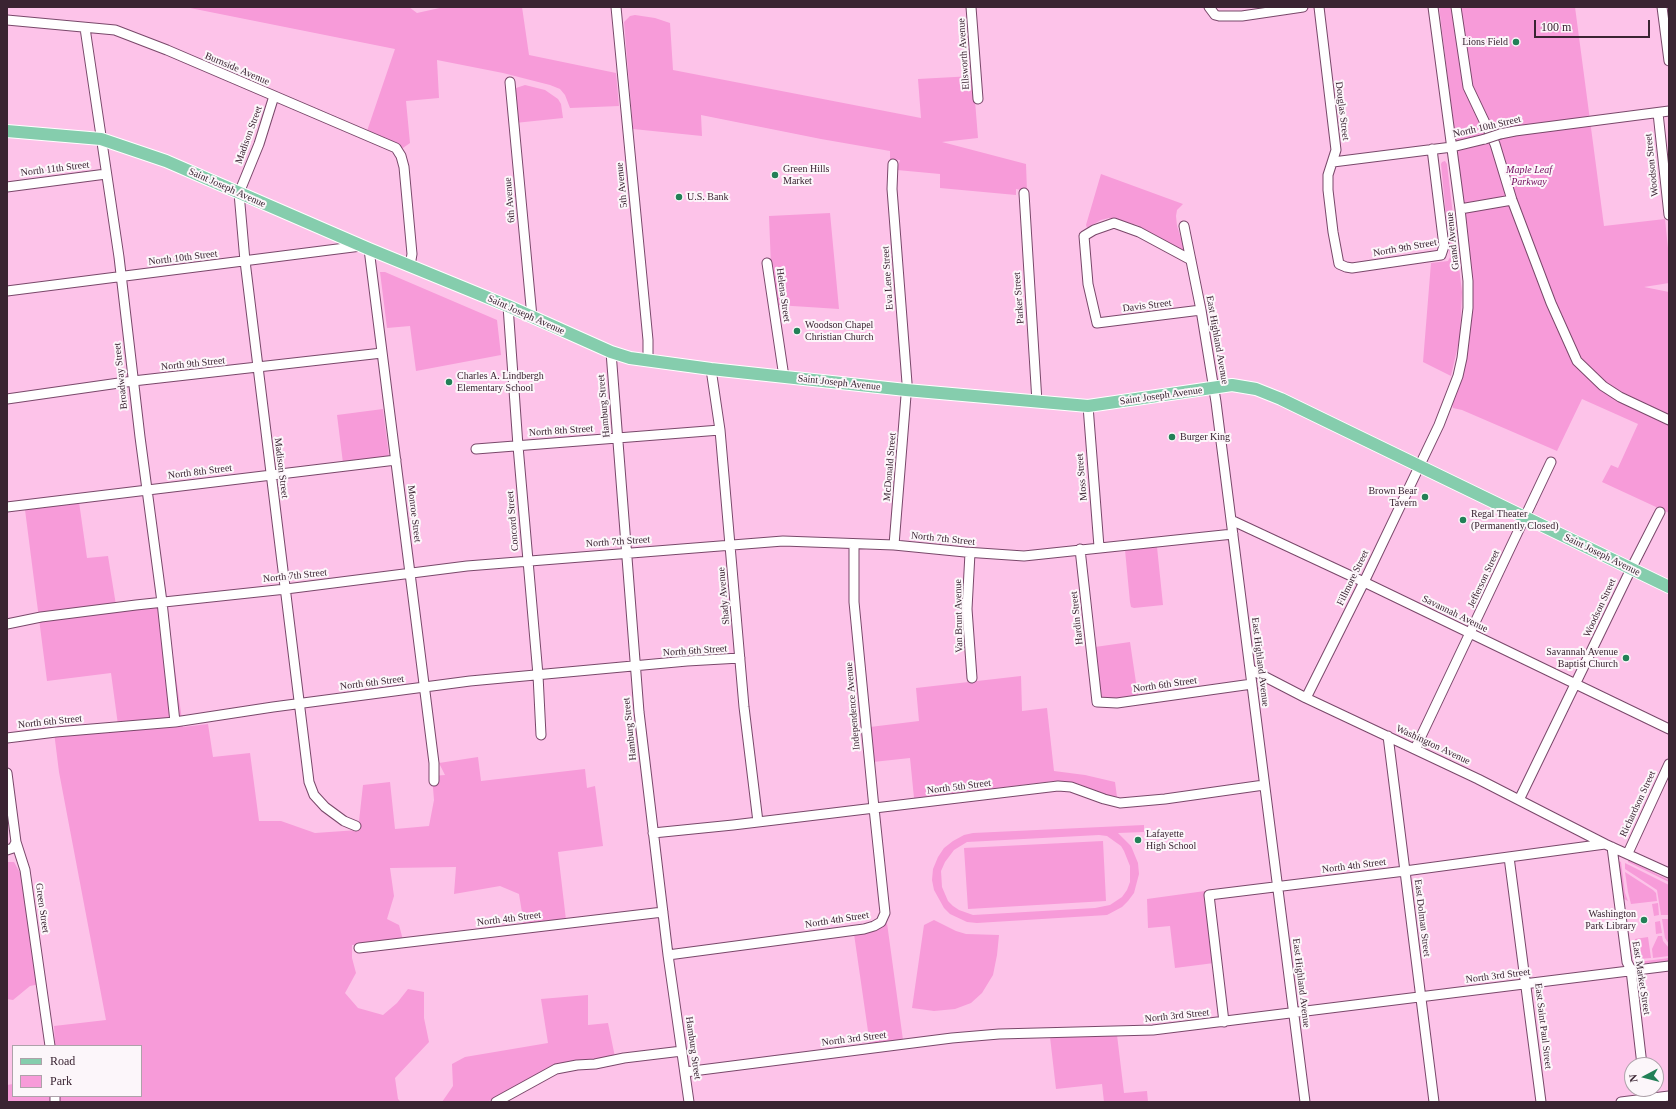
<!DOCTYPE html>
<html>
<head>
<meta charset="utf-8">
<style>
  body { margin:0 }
  #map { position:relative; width:1676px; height:1109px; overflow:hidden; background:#fdc3e9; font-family:Georgia,serif }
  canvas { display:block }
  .frame { position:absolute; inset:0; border:8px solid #3a2432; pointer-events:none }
  .legend { position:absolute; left:12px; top:1045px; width:130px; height:52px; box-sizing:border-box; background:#fcf6fa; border:1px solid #aea2aa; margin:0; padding:5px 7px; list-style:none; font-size:12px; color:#3a2432 }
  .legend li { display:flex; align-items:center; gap:8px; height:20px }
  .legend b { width:20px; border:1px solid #aea2aa }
  .north { position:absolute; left:1624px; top:1057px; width:40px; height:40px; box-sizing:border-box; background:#fcf6fa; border:1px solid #aea2aa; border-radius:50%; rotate:263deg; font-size:11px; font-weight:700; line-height:16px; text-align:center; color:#3a2432 }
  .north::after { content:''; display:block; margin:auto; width:14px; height:18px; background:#228057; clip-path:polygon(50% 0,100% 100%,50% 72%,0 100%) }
  .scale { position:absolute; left:1534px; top:20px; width:116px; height:18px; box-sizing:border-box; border:2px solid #3a2432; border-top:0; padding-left:5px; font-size:12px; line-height:14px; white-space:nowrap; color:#3a2432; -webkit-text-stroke:3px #fcf6fa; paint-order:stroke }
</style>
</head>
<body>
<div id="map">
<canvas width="1676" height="1109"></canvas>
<div class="frame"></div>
<ul class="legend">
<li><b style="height:5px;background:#85cdad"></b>Road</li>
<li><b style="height:11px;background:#f79bd9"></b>Park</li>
</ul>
<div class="north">N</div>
<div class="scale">100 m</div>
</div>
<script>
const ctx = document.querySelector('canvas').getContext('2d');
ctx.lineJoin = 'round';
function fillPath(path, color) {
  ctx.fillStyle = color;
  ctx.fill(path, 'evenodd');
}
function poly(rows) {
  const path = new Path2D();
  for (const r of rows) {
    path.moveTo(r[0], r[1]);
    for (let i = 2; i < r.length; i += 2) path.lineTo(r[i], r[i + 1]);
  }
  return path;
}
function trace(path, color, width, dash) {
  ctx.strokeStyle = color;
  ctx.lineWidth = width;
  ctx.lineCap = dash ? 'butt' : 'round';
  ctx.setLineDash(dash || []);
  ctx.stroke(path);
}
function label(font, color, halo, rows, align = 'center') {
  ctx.font = font + ' Georgia,serif';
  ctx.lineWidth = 4;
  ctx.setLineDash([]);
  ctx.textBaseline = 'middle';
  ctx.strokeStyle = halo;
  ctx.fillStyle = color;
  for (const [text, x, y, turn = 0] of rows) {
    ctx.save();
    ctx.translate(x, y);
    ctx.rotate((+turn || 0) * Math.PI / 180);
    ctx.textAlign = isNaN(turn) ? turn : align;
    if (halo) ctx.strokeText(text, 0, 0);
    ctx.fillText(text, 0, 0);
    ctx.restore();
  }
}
fillPath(poly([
  [185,7,409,7,417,13,444,7,522,7,529,55,616,73,619,106,570,108,565,95,560,89,550,85,503,73,437,60,439,98,406,101,410,143,403,148,367,131,395,49],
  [1439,7,1575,7,1604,226,1665,219,1669,258,1669,283,1644,287,1669,292,1669,513,1602,482,1611,465,1618,468,1638,424,1582,399,1557,451,1462,410,1453,408,1452,404,1463,369,1468,343,1472,294,1472,272],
  [635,15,655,18,670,23,673,70,921,118,918,79,973,76,978,138,942,142,1026,164,1027,191,1016,189,1016,195,940,188,940,174,897,170,900,160,890,159,890,151,821,139,701,115,702,136,633,129,624,22,630,16],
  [525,85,545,90,558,99,561,104,563,118,515,123,513,93,516,88],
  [1445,161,1447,164,1462,292,1460,337,1451,376,1423,362,1431,263,1448,261,1450,257,1441,164,1442,162],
  [1101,174,1183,204,1177,210,1176,216,1177,226,1186,253,1137,225,1109,218,1101,220,1087,228,1086,225],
  [830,213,839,309,777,305,771,266,769,216],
  [380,272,385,272,497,320,501,355,416,371,410,326,387,328],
  [383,409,389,456,386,458,343,463,337,415],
  [24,502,79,502,87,558,108,556,116,605,165,598,183,727,208,724,213,757,250,753,259,821,281,821,315,833,358,830,363,785,390,782,395,829,429,826,434,800,432,776,445,775,439,763,478,757,481,781,585,769,587,788,595,786,603,846,558,852,566,920,524,925,519,894,500,886,454,894,456,867,390,868,394,896,387,919,399,925,403,940,352,945,352,958,356,973,345,993,358,1008,383,1015,397,1003,408,989,424,992,424,1018,429,1042,395,1078,398,1099,401,1102,59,1102,58,1096,141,1096,141,1046,55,1046,54,1026,106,1020,59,772,54,732,118,725,111,673,47,681],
  [1157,547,1163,605,1134,608,1131,607,1130,602,1125,550],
  [1130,642,1138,696,1121,699,1102,698,1100,694,1095,647],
  [1021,676,1022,711,1047,708,1054,771,1085,775,1115,782,1117,797,1106,795,1076,783,1054,781,914,798,910,758,873,762,870,727,919,721,916,688],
  [1144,825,1144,832,1118,833,1131,846,1138,863,1139,874,1134,893,1128,901,1122,907,1107,915,977,923,967,922,950,914,944,908,934,890,932,880,933,869,938,857,944,848,953,841,964,835,973,833],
  [1099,835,1107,836,1121,846,1124,851,1130,866,1130,882,1127,890,1122,897,1110,905,1095,908,973,915,959,910,953,906,948,901,942,887,941,871,945,862,954,850,967,842],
  [1103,841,1106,901,968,909,964,848],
  [1617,860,1621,862,1625,893,1628,901,1622,898],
  [1628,860,1669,880,1669,882,1628,862],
  [7,862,14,862,23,878,40,984,30,986,13,1000,7,999],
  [1625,863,1669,885,1669,915,1661,915,1657,890,1625,869],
  [1625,872,1653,890,1656,893,1657,901,1631,904,1628,892],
  [1205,891,1214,963,1175,968,1170,926,1148,928,1147,899],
  [1658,903,1659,915,1654,916,1652,904],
  [1662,919,1669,919,1669,944,1665,938],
  [934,920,956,931,966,934,999,935,997,955,993,975,982,993,971,1003,955,1009,934,1011,912,1008,924,925],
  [1660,921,1662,933,1656,934,1655,922],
  [887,923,903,1040,870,1045,854,934,874,931],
  [1658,936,1662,936,1663,941,1669,948,1669,956,1653,958,1652,949],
  [1648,937,1651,958,1638,959,1635,939],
  [1669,958,1669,961,1634,965,1630,963],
  [588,995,588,1025,608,1023,615,1057,541,1075,487,1102,442,1102,453,1086,452,1064,465,1057,548,1043,541,999],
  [1117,1035,1124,1093,1147,1091,1148,1102,1104,1102,1102,1084,1056,1089,1050,1037],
  [13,1084,13,1096,51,1096,52,1102,7,1102,7,1085]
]), '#f79bd9');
const minor = poly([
  [616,7,648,340,648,361],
  [971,7,978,99],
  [1209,7,1215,15,1219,16,1242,16,1303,7],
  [1319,7,1336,150,1328,175,1328,190,1333,232,1339,264,1346,267,1352,268,1441,255,1444,246,1432,149],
  [1456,7,1468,87,1495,144,1512,200,1551,303,1577,361,1603,386,1620,397,1669,420],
  [1662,7,1669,61],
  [7,20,115,30,167,50,396,148,401,156,404,167,412,254,410,266],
  [85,28,119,257,140,437,162,602,175,722],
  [510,82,532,317],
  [274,96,259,144,239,193,245,261,309,782,314,795,325,807,344,821,356,826],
  [1658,113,1669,215],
  [1500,134,1515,131,1669,111],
  [1333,162,1452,147,1485,139],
  [893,164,892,189,907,383,894,545],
  [7,187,106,174],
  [1024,193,1037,402],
  [1460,209,1512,200],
  [1184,226,1201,310,1216,402,1305,1102],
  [369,249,434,763,434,781],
  [1191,260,1139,232,1114,223,1094,230,1084,236,1088,284,1097,323,1201,310],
  [767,263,784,377],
  [7,291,361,246],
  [508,306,518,446,538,675,541,735],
  [611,352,639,712,668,955,689,1102],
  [711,369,720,430,744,707,758,822],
  [7,399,133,381,382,353],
  [1088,406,1099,547],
  [476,449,720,430],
  [7,507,396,460],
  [1231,520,1364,582,1669,729],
  [1080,549,1097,702,1117,703,1252,684],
  [970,553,967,609,972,678],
  [7,624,41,617,136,605,286,589,467,566,783,541,894,545,965,552,1024,556,1233,534],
  [1250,669,1306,698,1478,779,1605,844],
  [1306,698,1364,582,1439,425,1458,376,1462,358,1468,308,1468,281,1460,209,1433,7],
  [1388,736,1434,1102],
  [7,738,56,732,175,722,273,707,470,681,687,661,740,658],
  [1415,749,1551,462],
  [7,773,16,842,25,870,50,1046],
  [1519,800,1631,569,1660,512],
  [653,833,733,825,1058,786,1071,787,1104,799,1120,803,1165,799,1264,785],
  [1612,847,1627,962,1631,970,1642,1065],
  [7,850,13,848,16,842],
  [1628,853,1669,764],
  [1509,857,1541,1102],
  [359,948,663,912],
  [668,955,864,929,874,926,881,922,885,913,874,808,854,602,854,544],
  [1224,1022,1209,895,1405,871,1605,844,1669,873],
  [685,1072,952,1038,999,1034,1153,1030,1669,966],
  [1645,1089,1647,1102],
  [55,1096,55,1102],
  [496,1102,556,1069,577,1065,595,1064,624,1058,682,1051],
  [1621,1102,1669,1096]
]);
const major = poly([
  [7,131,101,139,166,161,369,249,508,306,611,352,630,358,711,369,906,390,1088,406,1232,385,1256,389,1281,399,1669,587]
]);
trace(minor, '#79486a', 11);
trace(major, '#fff', 14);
trace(minor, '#fff', 9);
trace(major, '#85cdad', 12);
const minorBridge = poly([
  [1485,139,1500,134]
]);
trace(minorBridge, '#79486a', 11, []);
trace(minorBridge, '#fff', 9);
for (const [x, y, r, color] of [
  [1516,42,4,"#228057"],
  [775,175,4,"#228057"],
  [679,197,4,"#228057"],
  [797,331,4,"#228057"],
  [449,382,4,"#228057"],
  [1172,437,4,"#228057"],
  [1425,497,4,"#228057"],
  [1463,520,4,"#228057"],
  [1626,658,4,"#228057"],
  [1138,840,4,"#228057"],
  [1644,920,4,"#228057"]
]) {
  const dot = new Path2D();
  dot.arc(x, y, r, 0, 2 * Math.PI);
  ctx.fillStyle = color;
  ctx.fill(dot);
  trace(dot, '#fcf6fa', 1.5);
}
label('10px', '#3a2432', '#fcf6fa', [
  ["Lions Field",1508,42,"right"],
  ["Green Hills",783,169],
  ["Market",783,181],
  ["U.S. Bank",687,197],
  ["Woodson Chapel",805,325],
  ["Christian Church",805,337],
  ["Charles A. Lindbergh",457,376],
  ["Elementary School",457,388],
  ["Burger King",1180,437],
  ["Brown Bear",1417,491,"right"],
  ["Tavern",1417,503,"right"],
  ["Regal Theater",1471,514],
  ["(Permanently Closed)",1471,526],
  ["Savannah Avenue",1618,652,"right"],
  ["Baptist Church",1618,664,"right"],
  ["Lafayette",1146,834],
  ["High School",1146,846],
  ["Washington",1636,914,"right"],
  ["Park Library",1636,926,"right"]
], 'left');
label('10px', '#3a2432', '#fcf6fa', [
  ["Ellsworth Avenue",964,54,-94],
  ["Burnside Avenue",237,69,23],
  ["Douglas Street",1342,111,83],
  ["North 10th Street",1487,127,-13],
  ["Madison Street",249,135,-70],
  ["Woodson Street",1652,165,-96],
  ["North 11th Street",55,169,-7],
  ["5th Avenue",622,185,-96],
  ["Saint Joseph Avenue",227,188,24],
  ["6th Avenue",510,200,-95],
  ["Grand Avenue",1453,241,-96],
  ["North 9th Street",1405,248,-10],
  ["North 10th Street",183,258,-7],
  ["Eva Lene Street",888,278,-94],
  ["Helena Street",783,295,82],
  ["Parker Street",1019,298,-94],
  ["Davis Street",1147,306,-7],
  ["Saint Joseph Avenue",526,315,24],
  ["East Highland Avenue",1217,340,80],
  ["North 9th Street",193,364,-6],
  ["Broadway Street",121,376,-96],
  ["Saint Joseph Avenue",839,383,6],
  ["Saint Joseph Avenue",1161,396,-8],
  ["Hamburg Street",604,406,-95],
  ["North 8th Street",561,431,-4],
  ["McDonald Street",890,467,-85],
  ["Madison Street",281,468,83],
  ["North 8th Street",200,472,-7],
  ["Moss Street",1082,477,-95],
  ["Monroe Street",414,514,83],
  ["Concord Street",513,521,-95],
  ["North 7th Street",943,539,6],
  ["North 7th Street",618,542,-4],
  ["Saint Joseph Avenue",1602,555,26],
  ["North 7th Street",295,576,-6],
  ["Fillmore Street",1353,578,-64],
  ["Jefferson Street",1484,579,-65],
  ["Shady Avenue",724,596,-95],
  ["Woodson Street",1600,608,-65],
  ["Savannah Avenue",1455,614,26],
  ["Van Brunt Avenue",959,616,-91],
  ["Hardin Street",1077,618,-96],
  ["North 6th Street",695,651,-4],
  ["East Highland Avenue",1260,662,83],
  ["North 6th Street",372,683,-7],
  ["North 6th Street",1165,685,-8],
  ["Independence Avenue",853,706,-95],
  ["North 6th Street",50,722,-6],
  ["Hamburg Street",630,729,-96],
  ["Washington Avenue",1433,745,25],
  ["North 5th Street",959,787,-7],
  ["Richardson Street",1638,804,-65],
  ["North 4th Street",1354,866,-7],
  ["Green Street",42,908,82],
  ["East Dolman Street",1422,918,83],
  ["North 4th Street",509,919,-7],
  ["North 4th Street",837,920,-9],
  ["North 3rd Street",1498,976,-7],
  ["East Market Street",1641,978,81],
  ["East Highland Avenue",1301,983,83],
  ["North 3rd Street",1177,1016,-6],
  ["East Saint Paul Street",1543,1026,83],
  ["North 3rd Street",854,1039,-7],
  ["Hamburg Street",693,1048,82]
]);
label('italic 10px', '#70095a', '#fcf6fa', [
  ["Maple Leaf",1529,170],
  ["Parkway",1529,182]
]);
</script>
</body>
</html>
